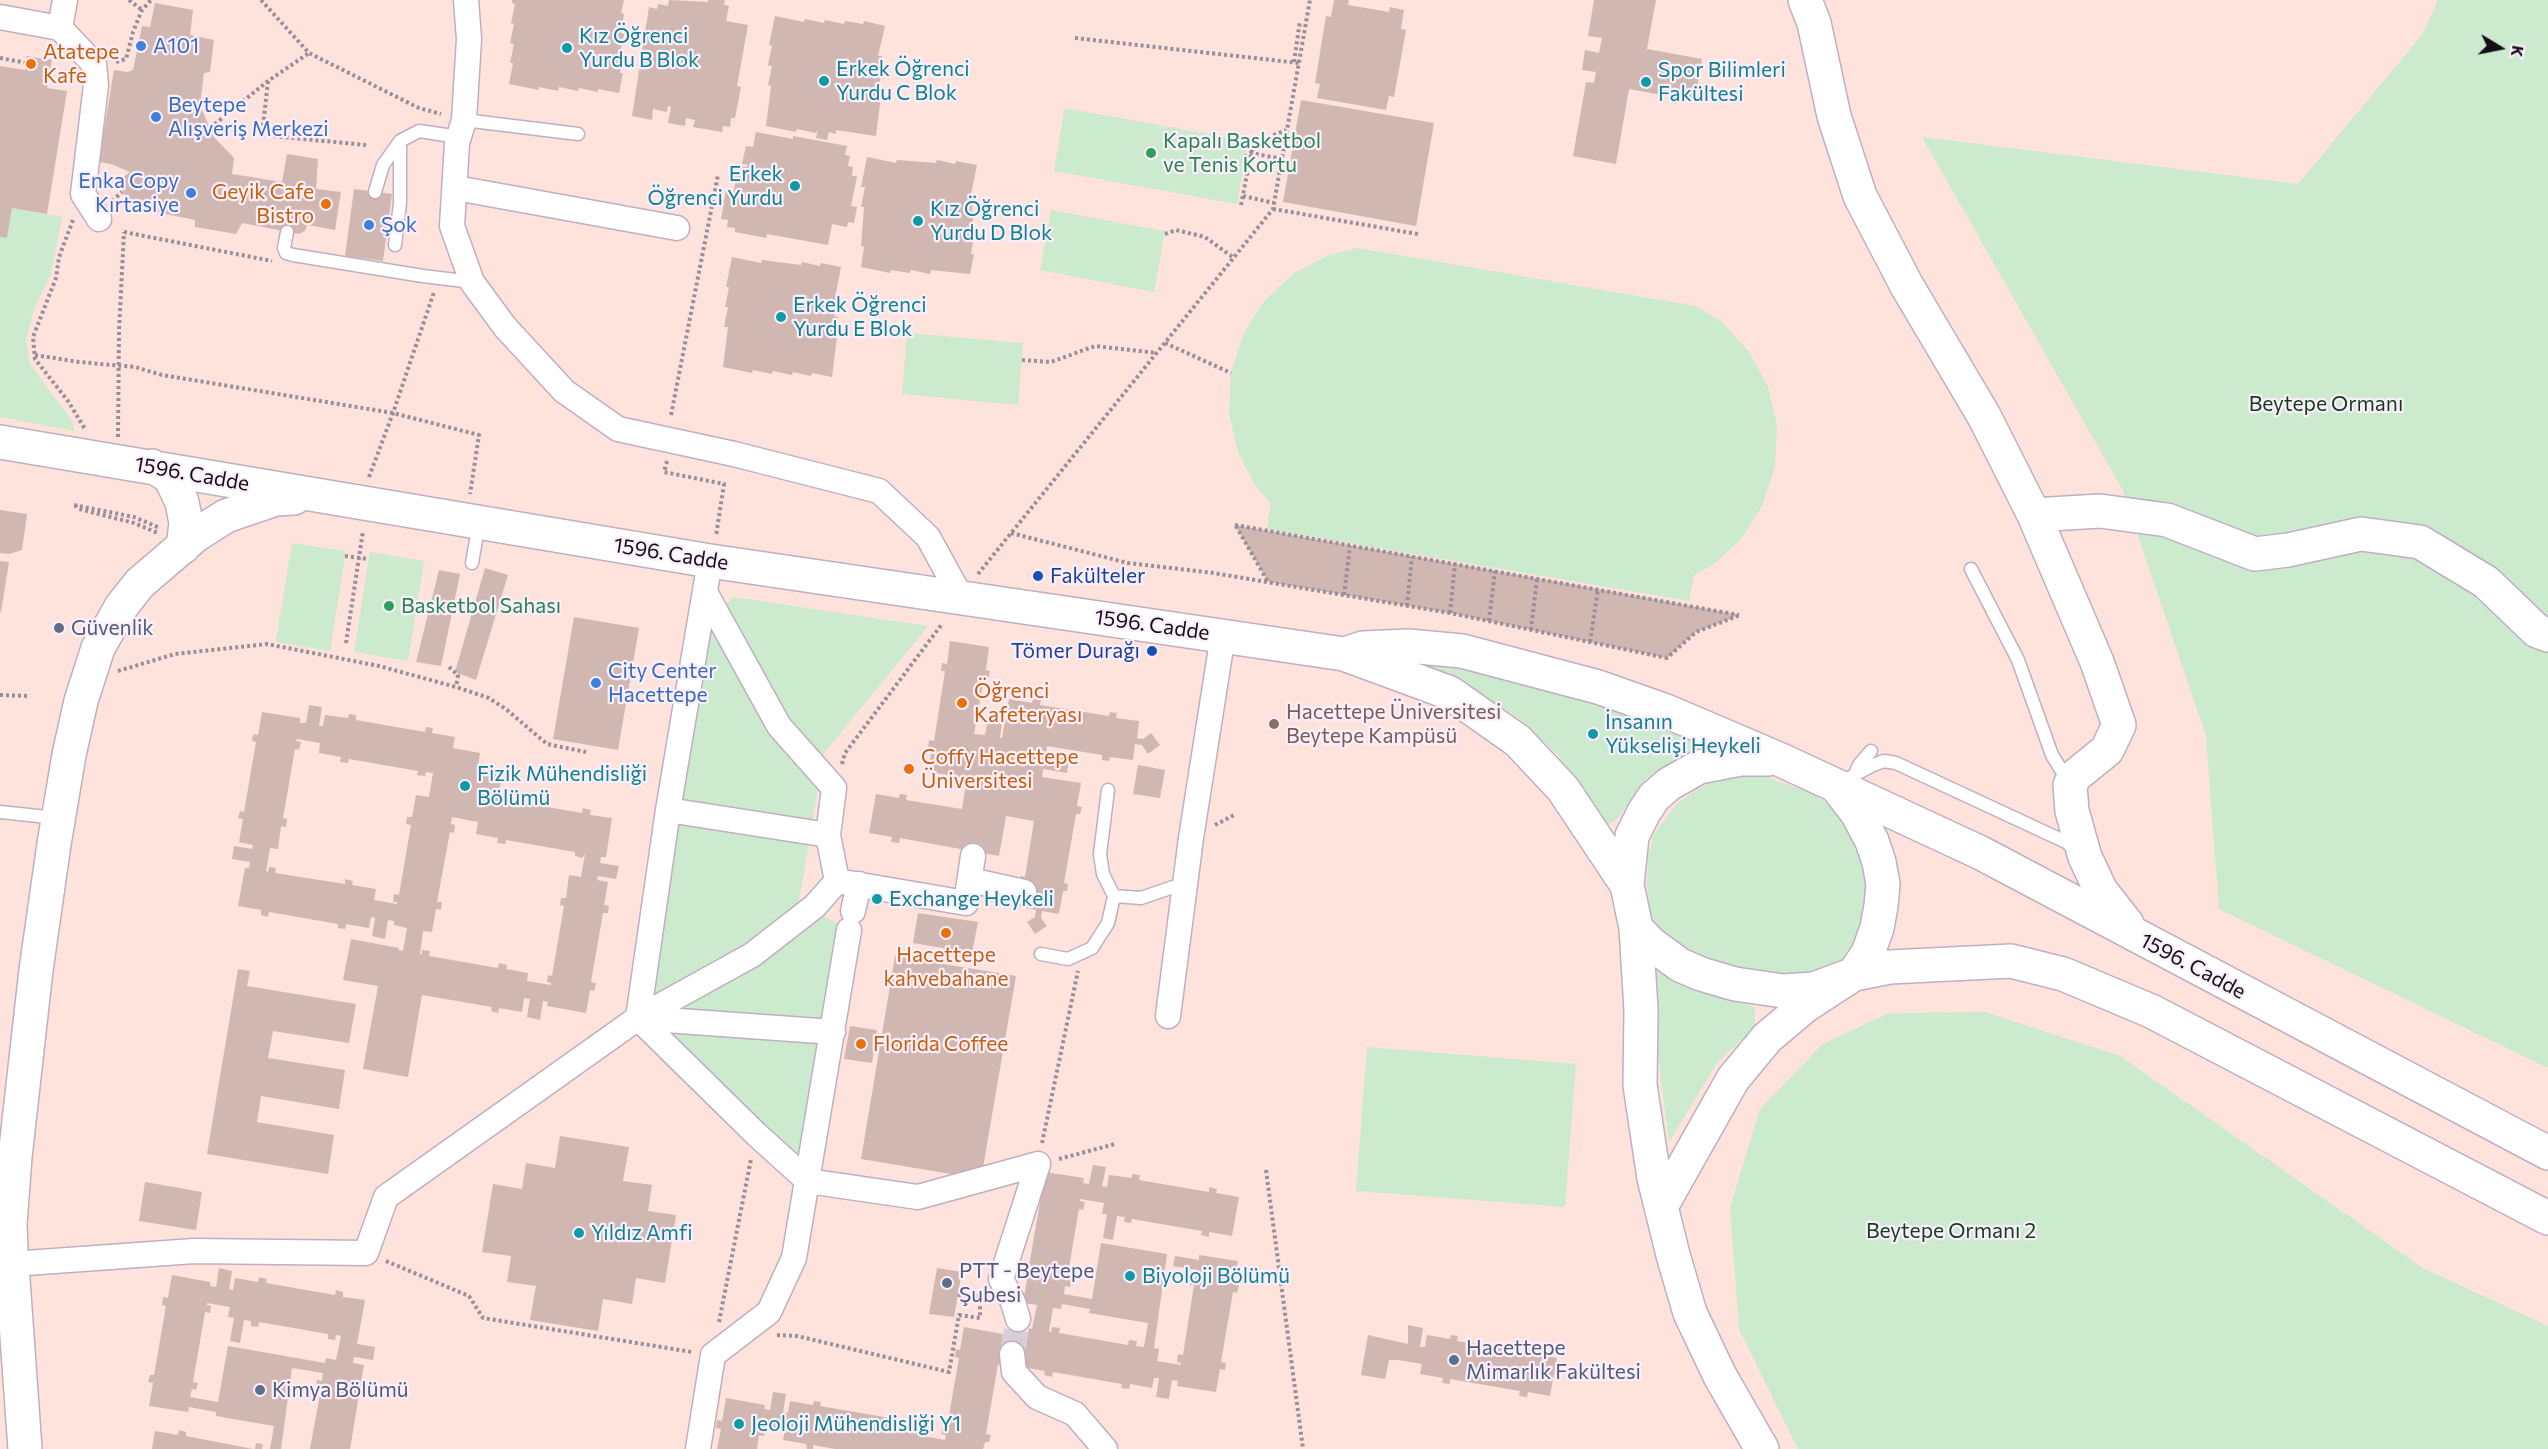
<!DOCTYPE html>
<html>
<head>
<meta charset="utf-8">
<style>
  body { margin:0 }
  #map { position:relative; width:2548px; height:1449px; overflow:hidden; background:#fceefd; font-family:Commissioner,sans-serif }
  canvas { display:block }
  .north { position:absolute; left:2470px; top:18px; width:60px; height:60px; -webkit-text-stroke:4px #fceefd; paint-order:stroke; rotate:100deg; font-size:16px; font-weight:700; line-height:24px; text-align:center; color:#140f15 }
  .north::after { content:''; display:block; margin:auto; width:21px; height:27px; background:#140f15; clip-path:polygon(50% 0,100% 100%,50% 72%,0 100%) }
</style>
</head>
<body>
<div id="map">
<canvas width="2548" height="1449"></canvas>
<div class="north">K</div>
</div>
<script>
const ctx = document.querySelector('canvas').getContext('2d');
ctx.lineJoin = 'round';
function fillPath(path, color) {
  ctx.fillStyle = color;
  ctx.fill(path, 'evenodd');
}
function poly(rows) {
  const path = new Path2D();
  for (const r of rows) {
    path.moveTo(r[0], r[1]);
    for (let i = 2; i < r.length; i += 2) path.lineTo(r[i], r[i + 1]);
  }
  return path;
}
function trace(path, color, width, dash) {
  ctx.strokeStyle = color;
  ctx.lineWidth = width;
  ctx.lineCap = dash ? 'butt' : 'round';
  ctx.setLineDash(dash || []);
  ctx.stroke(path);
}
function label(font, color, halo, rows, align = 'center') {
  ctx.font = font + ' Commissioner,sans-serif';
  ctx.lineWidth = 4.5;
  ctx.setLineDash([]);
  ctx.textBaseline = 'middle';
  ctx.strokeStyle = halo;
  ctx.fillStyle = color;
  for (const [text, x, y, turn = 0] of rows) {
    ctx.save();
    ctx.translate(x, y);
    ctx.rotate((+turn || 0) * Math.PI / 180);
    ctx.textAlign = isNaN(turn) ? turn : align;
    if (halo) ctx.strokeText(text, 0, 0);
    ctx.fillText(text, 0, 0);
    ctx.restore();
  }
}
fillPath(poly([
  [0,0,2548,0,2548,1449,0,1449]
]), '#fde3dc');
fillPath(poly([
  [2438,0,2548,0,2548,1068,2219,909,2206,736,2122,489,1922,137,2298,184,2422,35],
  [1065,108,1248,141,1237,204,1054,171],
  [12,208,62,217,51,274,35,307,26,339,30,364,73,422,74,431,0,417,0,237,7,237],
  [1051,210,1165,231,1154,292,1040,270],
  [1358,248,1696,306,1722,322,1749,352,1768,387,1777,426,1775,466,1763,504,1742,538,1713,565,1694,575,1689,601,1267,529,1271,503,1256,487,1238,452,1229,413,1231,373,1243,335,1264,301,1293,274,1328,255],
  [907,333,1023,343,1018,405,902,394],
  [292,543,346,551,330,651,276,642],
  [370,552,424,561,408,661,354,652],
  [733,597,928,626,824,753,798,906,838,923,801,1161,661,1030,647,997,708,635,717,614],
  [1414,661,1518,679,1613,708,1706,741,1646,779,1617,819,1606,827,1591,799,1557,754,1516,716,1466,685,1426,671],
  [1741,775,1763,776,1812,793,1832,808,1848,827,1870,878,1863,936,1848,956,1833,966,1791,976,1728,966,1695,954,1661,931,1650,913,1647,885,1648,857,1654,834,1677,804,1695,791,1718,779],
  [1658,966,1681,984,1755,1007,1755,1027,1717,1063,1669,1142,1653,1015],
  [1985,1012,2120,1056,2423,1268,2548,1326,2548,1449,1798,1449,1739,1329,1730,1208,1760,1109,1823,1044,1889,1013],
  [1367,1047,1576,1064,1565,1207,1356,1191]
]), '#cceacd');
fillPath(poly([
  [512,0,624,0,621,13,624,14,621,33,624,34,620,53,623,54,620,73,623,73,619,93,598,89,598,92,579,88,578,91,559,87,558,91,539,87,539,90,509,84,513,63,510,63,514,44,510,43,514,24,511,23,515,4,512,3],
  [669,0,708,2,708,0,725,0,724,5,729,6,726,21,748,25,737,86,741,87,735,118,731,118,730,127,723,126,722,132,693,127,695,120,686,118,685,126,668,123,671,107,668,106,667,112,653,109,652,120,632,116,649,7,657,9,658,4,668,6],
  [1334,0,1349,0,1348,5,1389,12,1390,7,1404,10,1401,29,1406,30,1394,97,1389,96,1386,110,1317,98,1320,84,1315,83,1326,16,1331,17],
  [1594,0,1656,0,1647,49,1702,59,1695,101,1629,89,1616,164,1573,156,1586,82,1594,83,1596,72,1582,70,1585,50,1599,53,1602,38,1588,36],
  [155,3,193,10,190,35,214,40,210,72,204,73,200,106,214,137,234,158,232,174,282,182,287,154,318,159,316,189,341,192,335,230,307,225,305,231,299,234,242,223,236,234,195,227,195,220,145,210,146,204,136,212,116,182,130,172,111,164,99,162,114,70,128,72,133,70,142,26,150,27],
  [775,16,804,22,805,19,824,23,825,20,844,24,845,21,863,24,864,21,885,26,878,56,882,56,878,75,881,76,877,95,881,96,876,136,836,130,836,134,829,132,827,140,816,138,818,130,816,133,797,129,796,132,766,126,771,86,768,85,772,66,768,65,772,46,769,45],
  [27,56,52,60,47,88,67,91,47,214,12,208,7,238,0,237,0,66,25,70],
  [1301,100,1434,123,1416,226,1283,202],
  [756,132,793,139,793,136,847,146,845,155,850,156,848,166,853,167,852,176,857,176,851,206,857,207,854,223,848,222,847,227,832,224,828,245,767,234,766,238,735,232,735,228,727,227,728,220,721,219,726,190,734,191,735,183,728,181,731,165,747,167,748,165,742,164,746,146,753,147],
  [867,157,896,163,897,160,936,163,937,160,955,164,956,161,977,165,971,194,974,195,971,214,974,215,970,234,974,235,971,254,974,254,970,274,931,270,930,274,911,270,910,273,891,270,890,273,861,267,864,247,861,246,864,207,861,207,865,187,861,187],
  [354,189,392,194,383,261,345,256],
  [732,257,761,263,762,260,801,265,802,262,820,266,821,263,841,267,835,297,839,297,834,316,838,317,834,337,837,337,832,377,812,373,811,376,793,372,792,375,773,371,772,374,753,370,752,373,723,367,728,327,724,327,728,307,725,307,729,287,726,287],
  [0,510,27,514,22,550,9,554,0,553],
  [1235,525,1598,589,1740,615,1696,632,1667,658,1450,613,1268,582],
  [0,561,9,562,1,612,0,612],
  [485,568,508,575,476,680,455,672],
  [439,570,460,574,441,666,416,662],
  [574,617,639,628,618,750,553,739],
  [950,641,989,647,986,670,990,671,988,679,984,678,974,734,985,735,989,712,1003,714,1000,738,1002,738,1009,699,1032,703,1033,699,1041,700,1040,705,1109,716,1110,712,1117,713,1116,718,1139,721,1137,738,1143,739,1151,733,1160,745,1148,754,1142,745,1135,744,1133,760,1110,757,1109,761,1102,760,1102,755,1047,746,1046,755,1069,759,1067,773,1043,769,1042,777,1081,783,1077,806,1082,807,1080,814,1076,814,1064,883,1068,884,1067,891,1063,891,1059,914,1042,911,1041,918,1047,926,1035,934,1027,922,1035,917,1036,910,1020,907,1024,892,1019,884,1021,876,1025,877,1034,821,1006,816,999,856,900,838,899,843,891,842,892,837,869,833,876,794,899,798,900,794,907,795,906,800,962,809,967,778,928,772,932,749,928,748,929,740,934,741,945,671,941,671,942,663,947,664],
  [309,705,322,707,319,726,323,726,325,715,348,718,349,714,356,715,356,720,425,732,426,727,433,728,432,733,455,737,453,748,480,753,477,771,502,775,498,798,505,799,506,795,513,796,513,801,582,813,583,808,591,810,590,815,612,818,606,857,601,857,600,863,619,866,616,879,598,876,597,880,608,882,604,905,609,906,608,913,603,913,591,982,596,983,594,991,590,990,586,1013,547,1006,548,1002,543,1001,540,1020,527,1017,530,999,524,998,522,1012,499,1008,498,1013,491,1011,492,1007,422,995,408,1077,363,1069,378,986,343,980,351,939,399,948,398,950,403,951,407,928,394,925,394,921,388,920,385,939,372,936,375,918,371,917,369,928,346,924,345,929,338,928,338,924,269,912,268,917,261,915,261,910,238,906,245,868,249,868,250,862,232,859,234,846,252,849,253,845,239,842,243,819,238,818,240,811,244,812,256,742,252,741,253,734,258,735,262,712,300,718,300,723,306,723],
  [297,739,320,743,319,753,341,757,340,762,348,763,349,759,418,771,417,775,425,776,426,772,433,773,429,797,416,795,412,817,407,817,406,824,411,825,399,895,394,894,393,902,397,902,397,904,374,900,376,889,352,885,353,881,345,879,345,884,275,873,276,868,269,867,268,872,266,871,270,848,278,849,281,826,286,827,287,819,283,818,295,749,299,750,301,742,296,741],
  [452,817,478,822,476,834,498,838,497,843,505,844,506,840,575,852,575,856,582,858,585,854,581,877,569,875,566,898,561,898,560,905,564,906,552,976,548,975,547,982,551,983,551,985,527,981,528,973,506,969,507,965,499,963,498,968,429,956,430,951,422,950,422,954,420,954,423,931,432,932,436,909,441,910,442,902,437,902,450,832,454,833,455,825,451,824],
  [1138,765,1165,770,1160,798,1133,794],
  [918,913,978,922,972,953,913,943],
  [895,956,1016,976,981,1179,861,1159],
  [238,969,250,971,247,986,356,1004,349,1043,273,1031,268,1058,345,1070,339,1109,261,1096,257,1122,334,1135,328,1174,207,1154],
  [850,1026,877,1030,872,1063,844,1059],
  [560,1136,629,1147,623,1181,652,1185,648,1211,676,1215,665,1283,636,1278,632,1304,603,1299,598,1331,530,1320,536,1286,507,1282,511,1256,482,1252,493,1184,522,1189,526,1163,555,1168],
  [1093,1165,1106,1167,1102,1186,1107,1187,1109,1175,1132,1178,1132,1174,1140,1175,1139,1180,1209,1192,1209,1187,1217,1189,1216,1193,1239,1197,1232,1236,1209,1232,1209,1237,1201,1235,1202,1231,1132,1219,1131,1223,1124,1222,1125,1217,1117,1216,1113,1240,1103,1238,1107,1214,1102,1214,1104,1203,1080,1199,1080,1201,1085,1202,1083,1210,1079,1209,1067,1279,1071,1279,1070,1287,1065,1286,1064,1294,1092,1299,1101,1243,1167,1254,1154,1348,1159,1349,1157,1361,1181,1365,1181,1363,1177,1362,1178,1354,1183,1355,1194,1285,1190,1285,1191,1277,1195,1278,1197,1270,1173,1266,1175,1256,1199,1260,1199,1255,1238,1261,1234,1284,1239,1285,1237,1293,1233,1292,1221,1362,1226,1363,1225,1370,1220,1369,1216,1392,1177,1386,1178,1381,1172,1380,1169,1399,1156,1397,1159,1378,1154,1378,1152,1388,1130,1384,1129,1389,1121,1388,1122,1384,1053,1372,1052,1377,1044,1375,1045,1371,1022,1367,1029,1328,1032,1329,1037,1305,1023,1303,1027,1280,1022,1279,1023,1271,1028,1272,1040,1202,1035,1201,1037,1194,1041,1195,1045,1172,1084,1178,1083,1183,1089,1184],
  [1062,1304,1090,1309,1089,1313,1148,1323,1144,1347,1136,1346,1137,1341,1129,1340,1128,1345,1059,1333,1060,1328,1052,1327,1051,1332,1049,1331,1053,1308,1061,1309],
  [145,1182,202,1192,196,1230,139,1221],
  [219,1268,232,1271,229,1289,233,1290,235,1278,258,1282,259,1277,267,1279,266,1283,335,1295,336,1290,343,1292,343,1297,365,1300,357,1344,375,1347,373,1360,354,1357,353,1363,364,1365,360,1388,365,1389,364,1396,359,1395,350,1449,310,1449,321,1389,316,1388,317,1380,322,1381,323,1373,292,1368,281,1449,270,1449,274,1426,216,1416,216,1412,189,1407,188,1412,149,1406,153,1383,148,1382,150,1375,154,1375,166,1306,162,1305,163,1297,168,1298,172,1275,210,1282,210,1286,216,1287],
  [207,1303,230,1307,228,1317,234,1318,230,1341,240,1343,244,1320,251,1321,251,1326,258,1327,259,1322,328,1334,328,1339,335,1340,336,1335,341,1336,336,1360,326,1358,325,1363,228,1346,218,1402,190,1397,192,1389,196,1390,198,1383,193,1382,205,1312,210,1313,211,1306,207,1305],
  [937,1268,962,1272,954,1317,929,1314],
  [1408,1325,1423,1328,1420,1347,1425,1347,1427,1335,1450,1339,1451,1335,1458,1336,1457,1341,1527,1352,1527,1348,1535,1349,1534,1353,1557,1358,1550,1396,1528,1392,1527,1397,1519,1396,1520,1391,1450,1379,1450,1384,1442,1383,1443,1378,1420,1374,1422,1364,1398,1360,1389,1360,1385,1379,1361,1375,1368,1335,1408,1344],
  [964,1327,1003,1334,999,1357,1004,1358,1002,1365,998,1364,986,1434,991,1435,989,1442,985,1442,983,1449,835,1449,813,1445,813,1449,807,1449,806,1444,783,1440,785,1430,761,1426,761,1428,765,1429,764,1436,759,1435,757,1449,717,1449,721,1429,716,1428,717,1420,722,1421,726,1398,765,1405,764,1409,770,1410,773,1392,786,1394,783,1412,788,1413,790,1401,813,1405,814,1401,821,1402,820,1406,890,1418,890,1414,898,1415,897,1420,920,1424,918,1435,945,1440,946,1435,941,1434,943,1427,947,1427,959,1358,955,1357,956,1349,960,1350],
  [179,1430,186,1432,186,1436,253,1449,152,1449,155,1431,178,1435],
  [256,1443,263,1444,262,1449,255,1449]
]), '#d1b7b1');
trace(poly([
  [1012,1354,1018,1319]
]), '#d9cdda', 24, [24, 12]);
const lane = poly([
  [464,120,578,134],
  [375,192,383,165,400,141,419,131,459,137],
  [287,232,284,248,286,253,293,255,423,276,472,282],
  [395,245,400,203,400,141],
  [472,563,479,523],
  [1971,569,2018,660,2052,755,2068,781],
  [1855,774,1859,765,1871,751],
  [1838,784,1873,765,1884,761,1896,763,2066,842,2075,849],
  [1108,790,1100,854,1103,874,1114,896],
  [0,812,57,818],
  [1041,954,1068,959,1092,948,1108,923,1114,896,1141,898,1185,883]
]);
const street = poly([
  [466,0,469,39,464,120,457,143,452,226,472,282,505,327,564,391,618,429,734,454,879,491,928,537,962,599],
  [0,17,60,28],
  [60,28,94,64,96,85,83,194,99,219],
  [60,28,65,0],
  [456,188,677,228],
  [705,592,779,726,834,788,828,835,837,881],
  [668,810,828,835],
  [970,880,1024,892],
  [837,881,966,903,973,856],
  [853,911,859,884],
  [1168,1016,1191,838,1223,635],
  [638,1018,756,1134,808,1181,918,1197,1038,1164],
  [638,1018,668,810,710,561],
  [638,1018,833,1032],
  [12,1264,194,1251,366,1253,386,1197,638,1018,752,955,815,906,837,881],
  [1018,1319,1013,1302,1001,1279,1038,1164],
  [1012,1354,1014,1372,1037,1397,1075,1414,1105,1449],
  [698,1449,713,1355,769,1312,794,1258,849,930]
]);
const secondary = poly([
  [1805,0,1814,23,1834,116,1860,196,1907,286,1984,416,2034,515,2097,662,2119,725,2107,750,2075,776,2070,785,2072,811,2085,857,2101,891,2127,924],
  [0,442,710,561,1344,654,1450,693,1518,741,1563,789,1627,885],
  [152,466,170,477,182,502,186,523,183,547],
  [2034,515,2100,511,2167,520,2255,554,2288,550,2361,534,2420,542,2486,582,2537,631,2548,635],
  [1348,653,1363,648,1408,646,1462,651,1598,687,1666,711,1781,760,1981,853,2548,1153],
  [1768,759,1740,759,1699,767,1669,784,1654,797,1644,812,1632,836,1627,885,1636,928,1650,943,1680,965,1701,974,1735,984,1783,991,1814,989,1854,974,1890,967,2011,961,2063,974,2151,1011,2548,1218],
  [1636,928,1641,1010,1640,1085,1654,1178,1673,1255,1690,1313,1720,1376,1762,1449],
  [1662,1205,1733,1079,1767,1038,1805,1006,1854,974,1868,953,1877,928,1881,906,1883,884,1879,862,1872,841,1857,813,1837,787],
  [25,1449,11,1252,10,1224,15,1157,36,970,54,844,69,755,81,701,98,648,121,607,140,583,196,535,226,516,276,499,294,498]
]);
trace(lane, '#bfafc1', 15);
trace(street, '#bfafc1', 27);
trace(secondary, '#bfafc1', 36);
trace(poly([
  [129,0,142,10],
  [261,0,309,53,419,108,441,114],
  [1075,38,1299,63],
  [0,58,27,63],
  [116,62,126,59,133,32,142,10,151,0],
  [1294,62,1300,21],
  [268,81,262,135,366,145],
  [210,128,268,81,309,53],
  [1247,149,1253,144,1286,130],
  [1245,157,1251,153,1282,159],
  [1243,196,1274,203],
  [112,201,122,192],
  [1241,205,1253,144],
  [1273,209,1418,234],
  [73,220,59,257,56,278,33,337,35,359,68,401,85,429],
  [124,232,272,261],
  [1165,234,1176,230,1205,237,1234,258],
  [1165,343,1231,373],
  [35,355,79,362,135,367,162,375,393,413,479,435,470,494],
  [1022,360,1051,362,1095,346,1157,353],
  [671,415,718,175],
  [118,437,119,331,124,232],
  [667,461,664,472,724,484,716,536],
  [369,477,393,413,434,292],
  [74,505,134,517,160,528],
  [75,505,79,509,134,523,158,533],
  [1235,525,1739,615],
  [1236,526,1268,582],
  [1011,533,1128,563,1214,573,1450,613,1667,658,1696,632,1740,615],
  [345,556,368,559],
  [978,574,1273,209,1310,0],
  [1344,595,1350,546],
  [1407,606,1412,557],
  [1450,613,1455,564],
  [1489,621,1495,571],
  [1531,630,1537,578],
  [1590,642,1598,589],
  [346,643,363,531],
  [449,667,458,675,456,687],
  [118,671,175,654,267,644,379,666,456,687,489,698,507,710,547,744,586,752],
  [0,695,30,696],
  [842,764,845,753,942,624],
  [1215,825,1236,814],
  [1042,1143,1078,971],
  [1059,1159,1115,1144],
  [1266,1170,1303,1449],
  [386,1261,469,1296,483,1318,692,1352],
  [958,1295,981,1296],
  [719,1322,751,1159],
  [777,1335,797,1336,949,1372,959,1315,980,1318,980,1297]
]), '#998e9a', 4, [3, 3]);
trace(lane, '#fff', 12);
trace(street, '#fff', 24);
trace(secondary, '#fff', 33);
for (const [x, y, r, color] of [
  [141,46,6,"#3f7fe0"],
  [567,48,6,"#0f9aa8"],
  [31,64,6,"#e8710a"],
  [824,81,6,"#0f9aa8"],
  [1646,82,6,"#0f9aa8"],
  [156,117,6,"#3f7fe0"],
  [1151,153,6,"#2e9e5b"],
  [795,186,6,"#0f9aa8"],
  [191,193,6,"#3f7fe0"],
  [326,204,6,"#e8710a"],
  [918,221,6,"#0f9aa8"],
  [369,225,6,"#3f7fe0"],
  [781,317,6,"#0f9aa8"],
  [1038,576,6,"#1a4fb4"],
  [389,606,6,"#2e9e5b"],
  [59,628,6,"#5c6f8a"],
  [1152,651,6,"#1a4fb4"],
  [596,683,6,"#3f7fe0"],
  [962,703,6,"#e8710a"],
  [1274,724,6,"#8d6e63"],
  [1593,734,6,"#0f9aa8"],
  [909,769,6,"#e8710a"],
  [465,786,6,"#0f9aa8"],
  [877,899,6,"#0f9aa8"],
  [946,933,6,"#e8710a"],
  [861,1044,6,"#e8710a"],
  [579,1233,6,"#0f9aa8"],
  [1130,1276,6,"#0f9aa8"],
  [947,1283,6,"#5c6f8a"],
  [1454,1360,6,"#5c6f8a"],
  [260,1390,6,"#5c6f8a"],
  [739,1424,6,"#0f9aa8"]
]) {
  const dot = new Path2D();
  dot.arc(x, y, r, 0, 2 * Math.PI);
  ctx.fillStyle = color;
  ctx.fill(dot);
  trace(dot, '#fceefd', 2);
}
label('21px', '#0d838f', '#fceefd', [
  ["Kız Öğrenci",579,36],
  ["Yurdu B Blok",579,60],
  ["Erkek Öğrenci",836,69],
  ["Yurdu C Blok",836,93],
  ["Spor Bilimleri",1658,70],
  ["Fakültesi",1658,94],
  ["Erkek",783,174,"right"],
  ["Öğrenci Yurdu",783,198,"right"],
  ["Kız Öğrenci",930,209],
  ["Yurdu D Blok",930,233],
  ["Erkek Öğrenci",793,305],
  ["Yurdu E Blok",793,329],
  ["İnsanın",1605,722],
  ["Yükselişi Heykeli",1605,746],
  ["Fizik Mühendisliği",477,774],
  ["Bölümü",477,798],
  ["Exchange Heykeli",889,899],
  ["Yıldız Amfi",591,1233],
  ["Biyoloji Bölümü",1142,1276],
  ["Jeoloji Mühendisliği Y1",751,1424]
], 'left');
label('21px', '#366cbe', '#fceefd', [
  ["A101",153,46],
  ["Beytepe",168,105],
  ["Alışveriş Merkezi",168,129],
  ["Enka Copy",179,181,"right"],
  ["Kırtasiye",179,205,"right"],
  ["Şok",381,225],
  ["City Center",608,671],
  ["Hacettepe",608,695]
], 'left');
label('21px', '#c56008', '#fceefd', [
  ["Atatepe",43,52],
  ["Kafe",43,76],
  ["Geyik Cafe",314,192,"right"],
  ["Bistro",314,216,"right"],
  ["Öğrenci",974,691],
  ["Kafeteryası",974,715],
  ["Coffy Hacettepe",921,757],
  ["Üniversitesi",921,781],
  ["Hacettepe",946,955,"center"],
  ["kahvebahane",946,979,"center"],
  ["Florida Coffee",873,1044]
], 'left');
label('21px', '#27864d', '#fceefd', [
  ["Kapalı Basketbol",1163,141],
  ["ve Tenis Kortu",1163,165],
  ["Basketbol Sahası",401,606]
], 'left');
label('21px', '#103f19', '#fceefd', [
  ["Beytepe Ormanı",2326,404],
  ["Beytepe Ormanı 2",1951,1231]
]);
label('21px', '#140f15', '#fceefd', [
  ["1596. Cadde",192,474,10],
  ["1596. Cadde",671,554,9],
  ["1596. Cadde",1152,625,8],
  ["1596. Cadde",2193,966,28]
]);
label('21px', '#164399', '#fceefd', [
  ["Fakülteler",1050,576],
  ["Tömer Durağı",1140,651,"right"]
], 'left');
label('21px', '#4e5e75', '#fceefd', [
  ["Güvenlik",71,628],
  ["PTT - Beytepe",959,1271],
  ["Şubesi",959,1295],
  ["Hacettepe",1466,1348],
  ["Mimarlık Fakültesi",1466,1372],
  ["Kimya Bölümü",272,1390]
], 'left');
label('21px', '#785e54', '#fceefd', [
  ["Hacettepe Üniversitesi",1286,712],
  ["Beytepe Kampüsü",1286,736]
], 'left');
</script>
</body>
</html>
